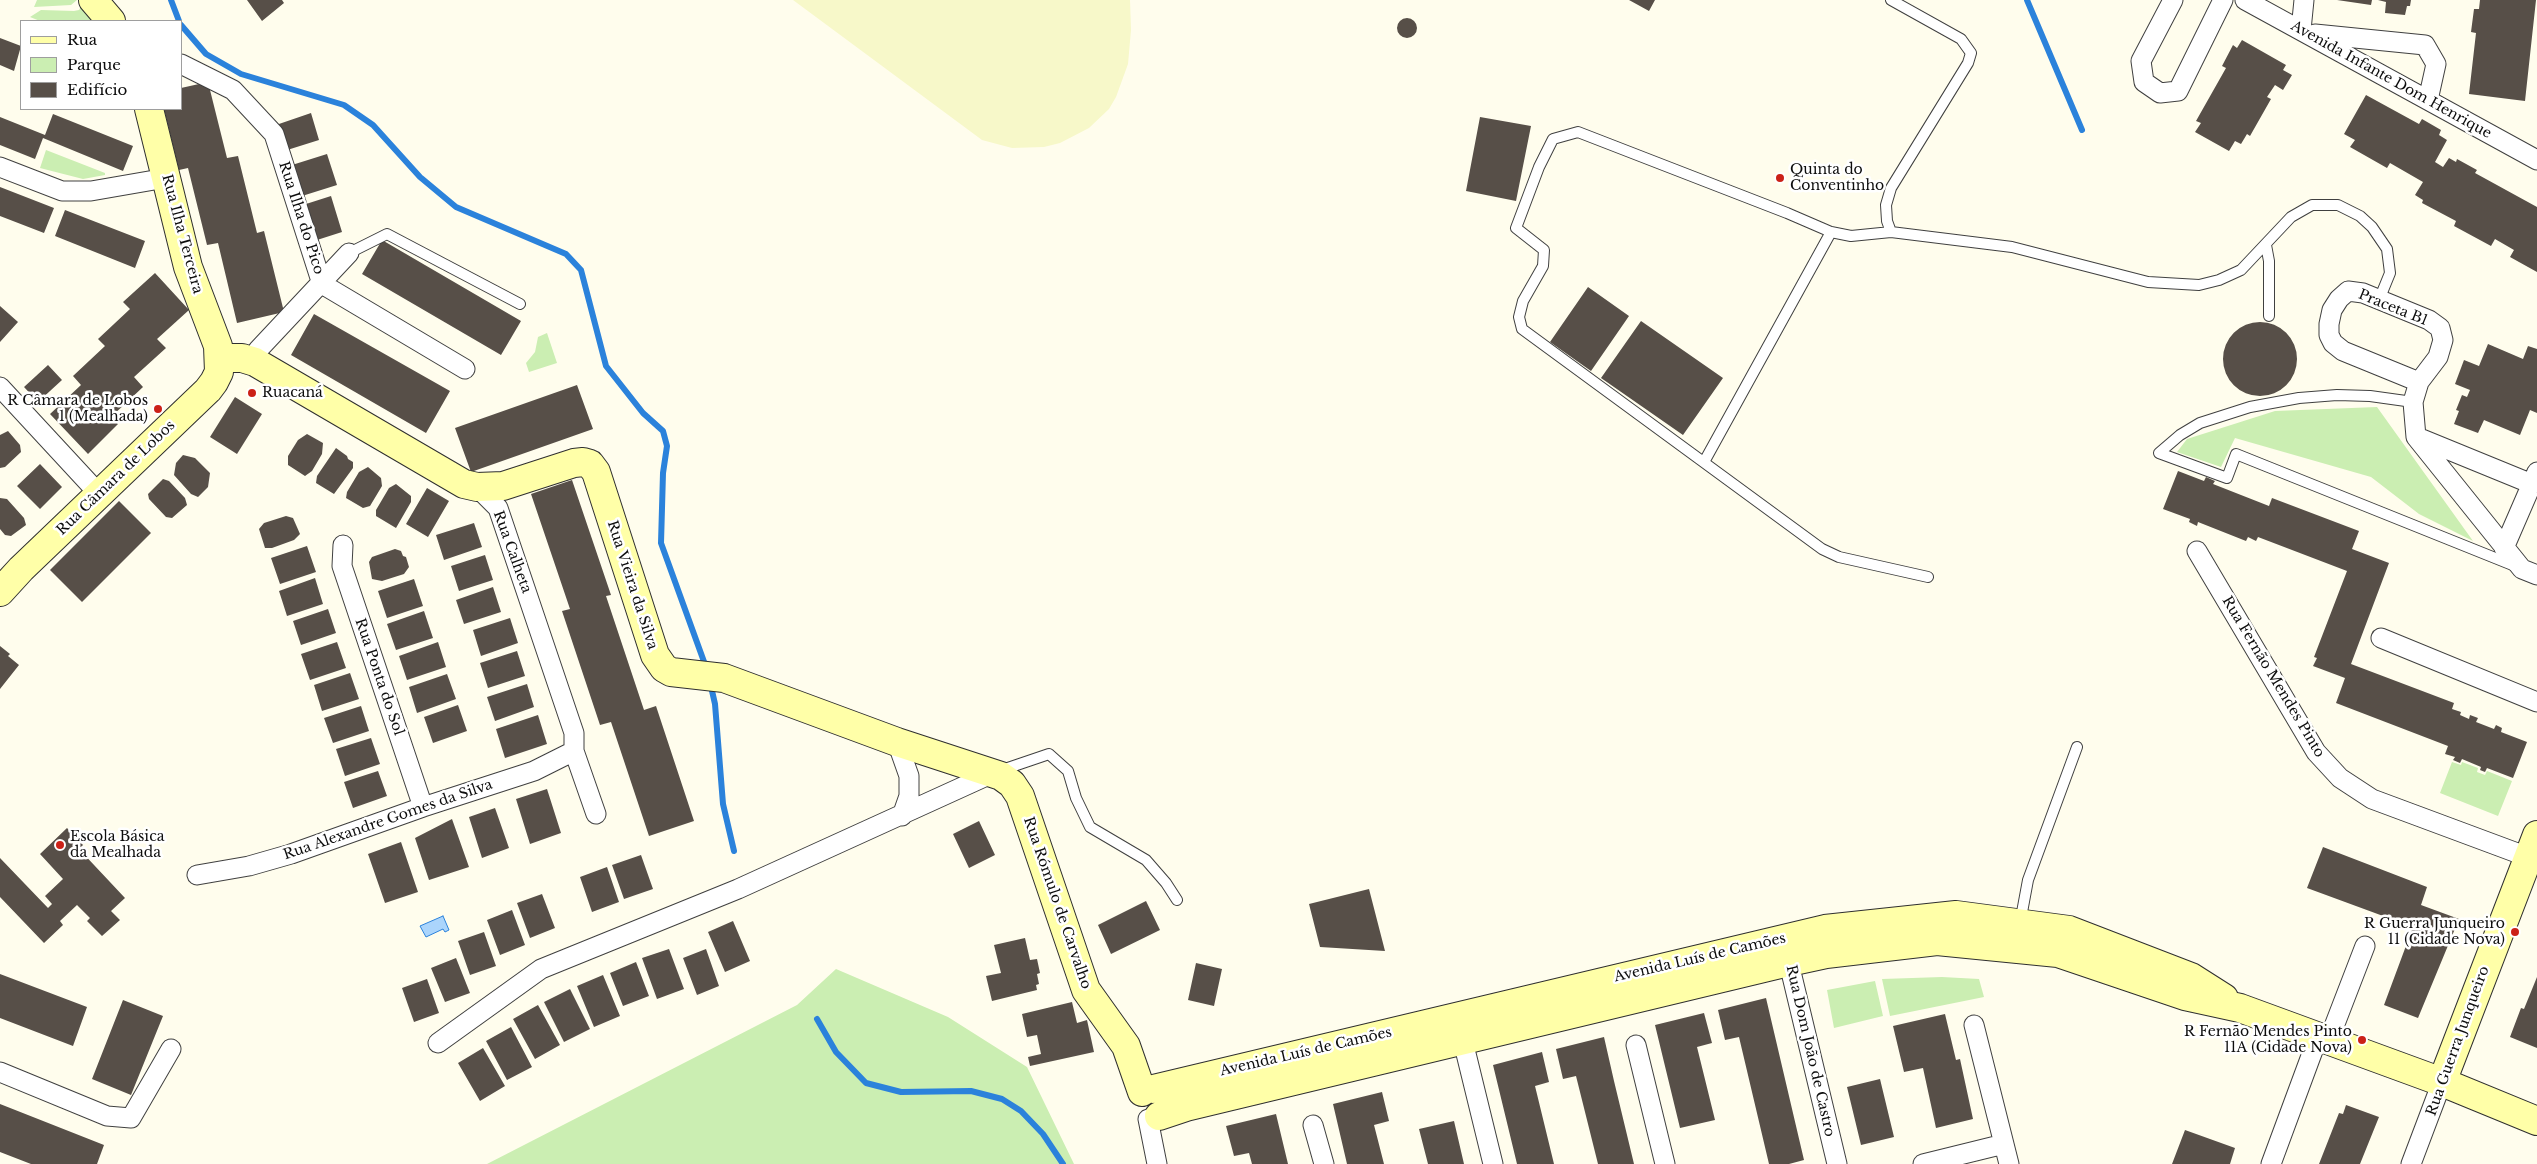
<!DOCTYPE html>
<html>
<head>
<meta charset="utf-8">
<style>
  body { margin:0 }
  #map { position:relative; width:2537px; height:1164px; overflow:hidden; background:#fffded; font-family:"Libre Baskerville",serif }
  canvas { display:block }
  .legend { position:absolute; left:20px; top:20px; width:162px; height:90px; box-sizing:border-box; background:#fff; border:1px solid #9e9e9e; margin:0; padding:6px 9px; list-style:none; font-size:15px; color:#0d0d0d }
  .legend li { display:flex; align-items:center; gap:10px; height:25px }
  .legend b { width:25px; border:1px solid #9e9e9e }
</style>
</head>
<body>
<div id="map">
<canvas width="2537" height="1164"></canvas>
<ul class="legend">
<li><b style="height:6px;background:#ffffa8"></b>Rua</li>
<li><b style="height:14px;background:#cbeeb2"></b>Parque</li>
<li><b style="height:14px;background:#574f48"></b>Edifício</li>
</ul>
</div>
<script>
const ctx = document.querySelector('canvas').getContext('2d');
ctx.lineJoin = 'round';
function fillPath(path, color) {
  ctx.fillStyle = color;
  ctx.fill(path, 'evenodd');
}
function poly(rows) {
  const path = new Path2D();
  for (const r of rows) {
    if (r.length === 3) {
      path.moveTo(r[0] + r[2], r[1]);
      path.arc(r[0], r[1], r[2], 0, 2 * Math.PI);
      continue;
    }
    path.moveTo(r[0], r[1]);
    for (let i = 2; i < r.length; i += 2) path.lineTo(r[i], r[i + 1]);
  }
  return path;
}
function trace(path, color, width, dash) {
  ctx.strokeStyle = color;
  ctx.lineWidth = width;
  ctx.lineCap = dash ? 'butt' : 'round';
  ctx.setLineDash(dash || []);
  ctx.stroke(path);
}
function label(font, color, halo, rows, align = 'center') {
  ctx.font = font + ' "Libre Baskerville",serif';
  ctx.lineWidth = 5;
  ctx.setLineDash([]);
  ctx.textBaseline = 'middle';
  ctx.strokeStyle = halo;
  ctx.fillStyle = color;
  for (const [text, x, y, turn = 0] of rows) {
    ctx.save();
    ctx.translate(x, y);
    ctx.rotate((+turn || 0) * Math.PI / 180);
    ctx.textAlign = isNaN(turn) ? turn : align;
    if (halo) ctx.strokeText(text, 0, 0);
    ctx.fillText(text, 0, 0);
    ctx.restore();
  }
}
fillPath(poly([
  [793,0,1130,0,1131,30,1128,64,1116,97,1109,109,1089,128,1060,143,1044,147,1012,148,982,140]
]), '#f7f8c9');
fillPath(poly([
  [37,0,77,0,71,5,34,7],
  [82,5,96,21,40,21,30,17,41,10,74,11,79,10],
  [46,150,105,173,105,175,83,179,40,168],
  [547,333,557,363,529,372,526,363,535,352,538,337],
  [2377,407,2473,541,2419,514,2371,477,2235,438,2221,467,2177,452,2187,439,2275,411],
  [2452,762,2461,765,2462,762,2478,768,2477,772,2485,775,2487,771,2512,781,2498,816,2440,793],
  [836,969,948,1017,1027,1067,1074,1164,487,1164,797,1005],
  [1942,977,1979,979,1984,997,1890,1016,1882,979],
  [1875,981,1883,1016,1834,1028,1827,990]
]), '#cbeeb2');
const water = poly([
  [443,916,449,930,445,932,443,929,426,937,420,926,443,916]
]);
fillPath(water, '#abd5fc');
trace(water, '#2b82db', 1);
trace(poly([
  [171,0,179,21],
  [2027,0,2082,130],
  [181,25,206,54,241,74,344,105,373,125,420,177,456,207,566,254,581,270,606,366,643,413,663,431,667,446,663,473,661,543,707,670],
  [710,682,715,704,723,804,734,851],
  [817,1019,836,1052,866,1083,901,1092,971,1091,1002,1099,1021,1111,1043,1134,1063,1164]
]), '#2b82db', 6);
fillPath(poly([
  [247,0,282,0,284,3,262,21],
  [1629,0,1655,0,1649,11],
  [2337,0,2372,0,2371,5],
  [2378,0,2411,0,2410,6,2407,6,2405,15,2385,13,2386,2],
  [2480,0,2536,0,2525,101,2469,94,2476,33,2471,32,2474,9,2479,9],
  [1407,28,10],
  [0,38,21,46,14,71,0,65],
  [2242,40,2286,65,2283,70,2292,75,2283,90,2275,85,2267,97,2271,99,2250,136,2247,134,2241,144,2235,141,2229,151,2195,132,2201,123,2196,121,2226,68,2222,66,2233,45,2237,48],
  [208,82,227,158,238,156,257,233,264,231,284,312,237,323,218,243,207,245,188,168,179,170,164,109,181,109,181,88],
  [2366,95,2419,124,2422,119,2441,130,2439,135,2447,140,2435,162,2443,167,2449,158,2456,162,2457,159,2477,170,2475,173,2537,207,2537,272,2510,257,2514,250,2495,239,2491,246,2454,226,2456,221,2422,203,2423,200,2415,195,2423,182,2390,163,2387,168,2350,147,2355,140,2344,134],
  [311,113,319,140,284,151,276,125],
  [53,114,133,146,123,171,43,138,35,159,0,145,0,117,45,135],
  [1480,117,1531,126,1516,201,1466,191],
  [327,154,337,185,302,196,292,165],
  [0,187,54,208,44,233,0,216],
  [331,196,342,232,317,240,306,204],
  [65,210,145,241,135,268,55,236],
  [382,240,521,321,501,355,362,274],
  [155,273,189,310,157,339,166,348,134,377,143,387,111,417,118,424,88,454,50,414,81,385,73,376,105,346,98,339,130,309,123,302],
  [1588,287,1629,316,1591,371,1550,342],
  [0,306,18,322,0,342],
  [314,314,450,391,426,433,291,355],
  [1641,321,1723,378,1683,435,1601,378],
  [2260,359,37],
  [2488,344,2523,359,2528,346,2537,349,2537,413,2530,410,2520,435,2484,420,2478,433,2454,424,2459,411,2456,410,2462,395,2467,397,2470,390,2455,384,2464,360,2479,366],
  [48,365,62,380,38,402,24,387],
  [577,385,593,429,471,472,455,428],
  [235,397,262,414,237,454,210,437],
  [8,431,20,445,21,452,5,467,0,468,0,435],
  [307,434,323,443,322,454,312,471,305,476,288,465,288,456,298,440],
  [336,448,347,456,348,459,353,462,353,468,334,494,316,483,317,476],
  [183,455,195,458,210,473,208,487,198,497,191,494,174,475,176,463],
  [40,464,62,487,40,509,17,486],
  [368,467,381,478,382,486,370,506,363,508,346,498,347,492,359,472],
  [2178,471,2204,481,2206,477,2215,481,2213,484,2269,506,2272,498,2359,531,2352,549,2389,563,2351,664,2454,703,2452,709,2461,712,2460,715,2469,719,2470,715,2478,718,2476,722,2494,729,2496,725,2502,728,2501,732,2527,742,2513,778,2487,768,2485,772,2480,770,2481,767,2462,759,2460,763,2453,760,2455,757,2445,754,2448,746,2336,703,2345,678,2313,666,2317,658,2314,657,2347,571,2258,537,2256,541,2248,537,2246,541,2198,522,2197,526,2189,522,2190,519,2163,509],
  [163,479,169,481,185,498,187,505,172,518,166,517,149,499,148,494],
  [572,480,611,595,606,596,644,710,656,706,694,821,649,836,611,722,600,725,562,611,570,609,531,494],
  [396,484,411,496,411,502,396,528,376,516,376,510,389,488],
  [427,488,449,501,428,537,406,524],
  [0,498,7,499,24,518,26,525,11,536,5,535,0,529],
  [119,501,151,533,82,602,50,570],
  [286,516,293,518,300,534,294,540,272,548,265,548,259,529,264,523],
  [474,523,482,547,444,560,436,535],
  [307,546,316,572,280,584,271,558],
  [395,549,401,551,403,556,406,557,409,567,404,574,382,581,372,579,369,562,372,557],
  [485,555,493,580,459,591,451,566],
  [315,578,323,604,287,616,279,591],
  [414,579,423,606,387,618,378,591],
  [493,587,501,612,464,624,456,600],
  [328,609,336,633,301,645,293,621],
  [424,611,433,638,396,650,387,624],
  [510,618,518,643,481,656,473,630],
  [337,642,346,668,310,680,301,654],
  [438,642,446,667,407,680,399,656],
  [0,646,10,654,8,656,19,665,0,689],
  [517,651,525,676,488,688,480,663],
  [350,673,359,699,322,711,314,685],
  [447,674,456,699,417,713,409,687],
  [527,684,534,707,495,721,487,697],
  [458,705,467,731,433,743,424,717],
  [361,706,369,731,333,743,324,718],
  [538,715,547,744,505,758,496,729],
  [371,738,380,764,345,776,336,749],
  [378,771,387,796,353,808,344,782],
  [547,789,561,833,530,844,516,799],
  [495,808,509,848,482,858,469,817],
  [452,819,469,867,429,880,415,838],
  [979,821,995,855,969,868,953,834],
  [67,828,83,845,79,849,125,898,111,911,120,920,102,936,87,921,90,918,77,905,60,921,63,925,44,943,0,897,0,858,48,908,52,904,45,896,63,879,40,854],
  [401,842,418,892,385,903,368,854],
  [2323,847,2427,887,2421,905,2459,919,2418,1018,2384,1005,2413,927,2307,888],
  [641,855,653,889,624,899,612,865],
  [607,867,619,902,592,912,580,877],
  [1369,889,1385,951,1320,947,1309,904],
  [542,894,555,928,530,938,517,903],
  [1146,901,1160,930,1111,954,1098,925],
  [512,910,525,945,500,955,487,920],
  [733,921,750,961,725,972,708,932],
  [484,932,496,966,470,975,458,941],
  [1025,938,1030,960,1037,959,1040,973,1037,974,1039,984,1036,985,1037,990,992,1001,986,976,1001,973,994,945],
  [669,949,684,989,657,999,642,958],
  [706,949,719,986,697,995,683,958],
  [456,958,470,993,445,1002,431,968],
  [636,962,649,996,623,1006,610,973],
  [1196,963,1222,969,1214,1006,1188,1000],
  [0,974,87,1007,73,1046,0,1018],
  [603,975,620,1016,594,1027,577,986],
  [2537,977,2537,1048,2510,1037,2521,1008,2524,1009],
  [427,979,439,1013,414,1022,402,988],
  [570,989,590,1029,564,1042,544,1002],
  [1766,998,1804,1160,1789,1164,1769,1164,1739,1037,1725,1040,1718,1010],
  [123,1000,163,1016,131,1095,92,1079],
  [1072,1002,1077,1023,1087,1020,1094,1052,1030,1066,1028,1057,1041,1054,1037,1035,1027,1037,1022,1014],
  [538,1005,560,1045,535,1059,513,1019],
  [1704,1013,1712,1043,1697,1047,1715,1120,1680,1128,1655,1025],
  [1945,1014,1956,1060,1960,1059,1973,1119,1936,1128,1923,1068,1904,1072,1893,1026],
  [511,1027,532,1067,507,1080,486,1041],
  [1604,1037,1614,1081,1634,1164,1598,1164,1576,1076,1563,1079,1556,1049],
  [483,1048,505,1086,480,1101,458,1063],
  [1542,1052,1549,1082,1535,1086,1554,1164,1517,1164,1493,1065],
  [1880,1079,1894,1137,1861,1145,1847,1087],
  [1382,1092,1389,1121,1374,1125,1384,1164,1347,1164,1333,1104],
  [0,1104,104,1145,97,1164,31,1164,0,1152],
  [2346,1105,2379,1117,2360,1164,2319,1164,2339,1113,2343,1114],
  [1276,1114,1288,1164,1252,1164,1249,1153,1234,1156,1226,1126],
  [1454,1121,1464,1164,1428,1164,1419,1129],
  [2185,1130,2235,1148,2230,1164,2172,1164]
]), '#574f48');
const lane = poly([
  [1891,0,1961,39,1971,53,1968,63,1891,188,1886,205,1887,221,1891,232,2012,247,2148,282,2199,285,2219,280,2241,270,2291,217,2312,205,2338,205,2360,216,2372,227,2387,249,2390,273,2379,300],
  [1891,232,1851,236,1831,232,1787,213,1578,132,1553,139,1539,167,1516,228,1544,250,1543,266,1523,301,1519,317,1522,329,1822,549,1839,557,1928,577],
  [2266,245,2269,261,2269,316],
  [349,253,387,234,520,304],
  [2413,402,2370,396,2337,395,2299,398,2250,407,2200,423,2180,435,2159,453,2227,478,2236,454,2515,566],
  [1704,462,1831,232],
  [999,771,1049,754,1068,771,1076,798,1090,827,1146,860,1166,883,1177,900],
  [2020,923,2028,880,2077,747]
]);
const street = poly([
  [2173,0,2141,61,2144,82,2160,93,2178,91,2223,0],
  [2245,0,2537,160],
  [2301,30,2304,0],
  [2315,34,2425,45,2436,64,2428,100],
  [181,64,233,90,274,134,322,284,465,369],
  [0,167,62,191,91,191,166,178],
  [255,362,258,350,349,253],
  [2419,382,2343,351,2333,343,2329,335,2329,324,2332,310,2339,299,2348,291,2363,293,2429,320,2440,328,2443,340,2438,357,2419,382,2413,402,2416,437,2522,569,2537,575],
  [0,387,100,495],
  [2417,437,2532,484],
  [477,487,498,508,574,733,574,751,596,814],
  [343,545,342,566,423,807],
  [2504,548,2537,472],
  [2197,551,2316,752,2340,778,2372,799,2528,857],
  [2381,638,2537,702],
  [897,742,909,776,909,796,902,816],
  [197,875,249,866,291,854,423,807,534,771,574,751],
  [1786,951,1837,1164],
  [1974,1025,2009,1164],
  [1460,1029,1493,1164],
  [2328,1042,2365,946],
  [438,1043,541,969,738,889,993,773],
  [1636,1045,1665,1164],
  [0,1072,107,1116,131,1118,171,1049],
  [1148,1119,1157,1164],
  [1313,1125,1324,1164],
  [1923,1164,2004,1144],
  [2271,1164,2318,1037],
  [2411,1164,2442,1082]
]);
const secondary = poly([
  [93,0,111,21],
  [219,358,242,358,255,362,464,484,477,487,503,486,574,463,583,462,590,464,596,472,655,655,664,668,671,672,724,678,897,742,1001,776,1012,784,1020,796,1086,990,1126,1046,1142,1092],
  [0,592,21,569,208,390,214,382,219,372,218,346,188,267,149,109],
  [2442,1082,2537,835],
  [1153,1089,1825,929,1956,915,2069,930,2191,977,2224,998],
  [1159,1116,1186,1107,1789,962,1826,954,1937,941,2058,953,2185,996,2240,1008,2442,1082,2537,1121]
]);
trace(lane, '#404040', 12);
trace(street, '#404040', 21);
trace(secondary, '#2f2f2f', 30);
trace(lane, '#fff', 10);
trace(street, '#fff', 19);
trace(secondary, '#ffffa8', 28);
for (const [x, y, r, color] of [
  [1780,178,5,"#cb2117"],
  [252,393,5,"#cb2117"],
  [158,409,5,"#cb2117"],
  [60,845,5,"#cb2117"],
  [2515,932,5,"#cb2117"],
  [2362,1040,5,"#cb2117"]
]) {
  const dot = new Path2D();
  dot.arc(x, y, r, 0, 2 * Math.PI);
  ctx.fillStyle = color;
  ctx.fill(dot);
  trace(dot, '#fff', 2);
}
label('14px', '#0d0d0d', '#fff', [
  ["Avenida Infante Dom Henrique",2391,80,29],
  ["Rua Ilha do Pico",301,218,72],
  ["Rua Ilha Terceira",182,234,75],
  ["Praceta B1",2393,308,22],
  ["Rua Câmara de Lobos",116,478,-44],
  ["Rua Calheta",512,552,70],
  ["Rua Vieira da Silva",632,585,72],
  ["Rua Ponta do Sol",379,677,71],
  ["Rua Fernão Mendes Pinto",2273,677,59],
  ["Rua Alexandre Gomes da Silva",388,820,-19],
  ["Rua Rómulo de Carvalho",1057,903,71],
  ["Avenida Luís de Camões",1700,958,-13],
  ["Rua Guerra Junqueiro",2458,1041,-70],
  ["Rua Dom João de Castro",1810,1051,77],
  ["Avenida Luís de Camões",1306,1052,-13]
]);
label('14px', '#0d0d0d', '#fff', [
  ["Quinta do",1790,170],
  ["Conventinho",1790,186],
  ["Ruacaná",262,393],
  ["R Câmara de Lobos",148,401,"right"],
  ["1 (Mealhada)",148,417,"right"],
  ["Escola Básica",70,837],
  ["da Mealhada",70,853],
  ["R Guerra Junqueiro",2505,924,"right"],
  ["11 (Cidade Nova)",2505,940,"right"],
  ["R Fernão Mendes Pinto",2352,1032,"right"],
  ["11A (Cidade Nova)",2352,1048,"right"]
], 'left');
</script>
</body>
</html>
